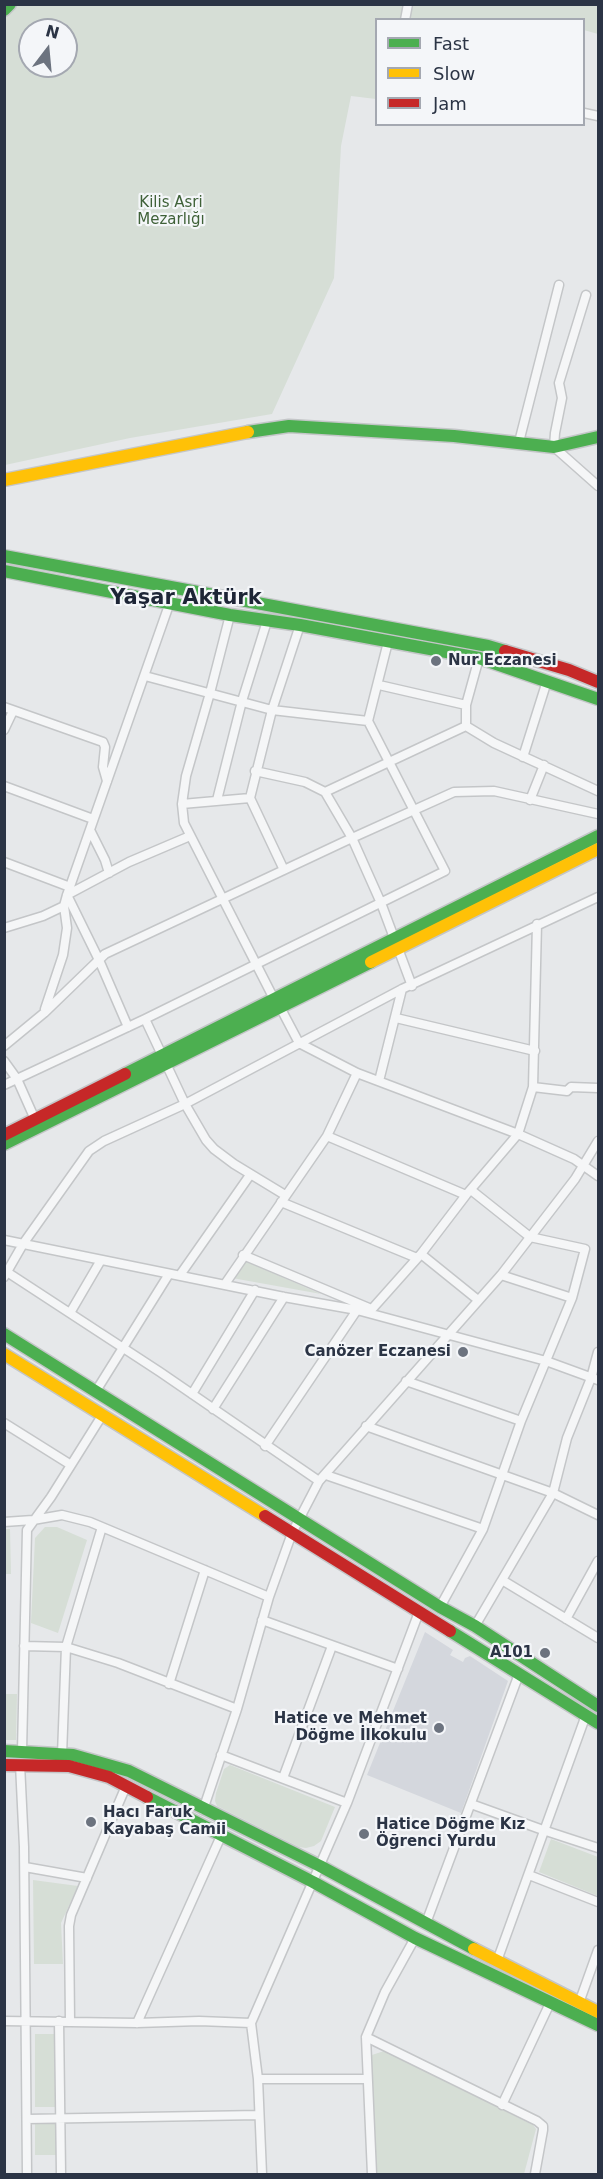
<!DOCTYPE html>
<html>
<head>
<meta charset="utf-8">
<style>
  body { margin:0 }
  #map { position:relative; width:603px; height:2179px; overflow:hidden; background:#e6e8ea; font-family:"DejaVu Sans",sans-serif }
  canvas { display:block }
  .frame { position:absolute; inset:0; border:6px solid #2b3445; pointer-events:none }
  .legend { position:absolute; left:375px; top:18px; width:210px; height:108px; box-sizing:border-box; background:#f4f6f9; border:2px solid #a4a8b1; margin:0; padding:8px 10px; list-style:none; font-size:18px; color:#2b3445 }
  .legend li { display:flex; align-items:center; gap:12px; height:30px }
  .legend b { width:30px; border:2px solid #a4a8b1 }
  .north { position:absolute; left:18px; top:18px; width:60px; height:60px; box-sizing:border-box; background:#f4f6f9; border:2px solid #a4a8b1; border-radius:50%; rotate:16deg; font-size:16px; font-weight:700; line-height:24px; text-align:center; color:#2b3445 }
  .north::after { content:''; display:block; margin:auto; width:21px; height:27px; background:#6c737f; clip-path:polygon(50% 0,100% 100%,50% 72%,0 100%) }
</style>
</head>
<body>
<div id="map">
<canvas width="603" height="2179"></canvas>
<div class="frame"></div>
<ul class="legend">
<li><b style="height:8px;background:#4caf50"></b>Fast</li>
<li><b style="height:8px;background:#ffc107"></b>Slow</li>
<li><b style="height:8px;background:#c62828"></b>Jam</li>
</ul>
<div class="north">N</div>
</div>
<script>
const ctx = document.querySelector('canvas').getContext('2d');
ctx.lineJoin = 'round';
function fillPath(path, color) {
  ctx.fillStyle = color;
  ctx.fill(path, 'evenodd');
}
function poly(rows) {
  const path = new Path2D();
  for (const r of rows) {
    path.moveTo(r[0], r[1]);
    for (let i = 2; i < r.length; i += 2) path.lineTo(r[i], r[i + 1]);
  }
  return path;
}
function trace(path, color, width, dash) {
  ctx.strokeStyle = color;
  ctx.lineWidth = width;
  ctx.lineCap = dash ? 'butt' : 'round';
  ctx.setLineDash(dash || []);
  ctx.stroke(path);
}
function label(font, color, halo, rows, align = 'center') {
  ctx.font = font + ' "DejaVu Sans",sans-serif';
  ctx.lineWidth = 4.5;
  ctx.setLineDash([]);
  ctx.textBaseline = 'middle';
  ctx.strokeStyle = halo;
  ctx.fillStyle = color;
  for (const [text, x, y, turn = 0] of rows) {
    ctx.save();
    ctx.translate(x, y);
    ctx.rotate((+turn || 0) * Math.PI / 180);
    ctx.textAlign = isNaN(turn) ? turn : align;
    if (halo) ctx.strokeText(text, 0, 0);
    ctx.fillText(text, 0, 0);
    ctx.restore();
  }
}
fillPath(poly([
  [425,1632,453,1650,450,1655,463,1662,465,1658,470,1656,508,1681,461,1813,367,1775]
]), '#d4d7dd');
fillPath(poly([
  [9,5,598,5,598,34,584,30,584,20,376,20,376,99,351,96,341,146,334,278,272,414,130,438,5,465,4,8],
  [30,30,66,30,66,66,30,66],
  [243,1260,321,1294,232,1278],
  [45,1527,57,1527,87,1540,58,1633,31,1623,35,1538],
  [4,1529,10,1529,11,1574,5,1574],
  [5,1694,17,1694,16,1740,5,1740],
  [230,1765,335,1807,321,1841,314,1846,306,1848,299,1847,217,1806,215,1801,216,1793,224,1769],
  [551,1839,598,1857,598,1896,539,1872],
  [33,1880,78,1886,61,1923,63,1964,34,1964],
  [35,2034,56,2034,56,2107,35,2107],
  [384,2051,533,2125,536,2129,524,2174,377,2174,369,2064,372,2055],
  [35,2123,58,2123,58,2155,35,2155]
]), '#d6ded6');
const street = poly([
  [405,20,408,4],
  [584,113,598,116],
  [586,295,559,383,562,398,555,433,554,447,598,486],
  [519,442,559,285],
  [230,615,210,693,186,776,182,804,184,823,274,999,280,1007,299,1043,357,1073,518,1134,574,1159,598,1176],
  [379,685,466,705],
  [4,707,103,742,105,747,103,767,107,781],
  [368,721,388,642],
  [466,726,466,705,479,658],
  [4,730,13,711],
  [523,757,547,681],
  [255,771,305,782,325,792,352,838,381,903,412,986],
  [4,786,93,819],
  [325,792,466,726,494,743,598,791],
  [217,800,242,701,267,621],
  [530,800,544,765],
  [182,804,250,798],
  [90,830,105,860,109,873],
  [4,862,70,887],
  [284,870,250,798,272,710,300,625],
  [4,928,43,916,64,906],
  [45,1009,63,955,67,928,64,906,67,895,175,588],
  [396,1018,535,1051],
  [145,1019,185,1104,206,1140,214,1149,234,1164,285,1195],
  [128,1027,99,960,67,895,129,862,190,836],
  [4,1046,44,1013,105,954,352,838,454,792,494,791,598,814],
  [4,1061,17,1079,37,1124],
  [379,1081,402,989],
  [4,1085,145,1019,445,871,368,721,272,710,145,676],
  [533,1087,567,1091,571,1087,598,1088],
  [327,1136,466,1195],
  [281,1202,417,1258],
  [4,1240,284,1297,357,1310,546,1361,598,1380],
  [421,1254,478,1300],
  [243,1255,369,1308],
  [7,1272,160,1372,319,1481],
  [180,1275,250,1175],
  [501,1275,572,1298],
  [4,1277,23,1244,89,1151,104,1141,185,1104,402,989,598,897],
  [225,1284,327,1136,357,1073],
  [70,1313,101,1260],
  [406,1381,521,1421],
  [96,1391,169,1274],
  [192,1394,255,1290],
  [213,1409,284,1297],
  [4,1423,71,1465],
  [366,1426,553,1493,598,1515],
  [265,1446,357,1310,372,1309,421,1254,466,1195,518,1134,533,1087,537,924],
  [326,1475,483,1529],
  [4,1522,33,1520,62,1515,90,1522,269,1597],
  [502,1580,598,1638],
  [440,1607,483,1529,521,1421,572,1298,585,1249,530,1237,471,1190],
  [566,1619,598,1561],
  [262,1620,398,1669],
  [475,1626,553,1493,567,1438,591,1378,598,1352],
  [24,1646,66,1647,118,1663,237,1709],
  [169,1684,205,1570],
  [22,1751,27,1530,51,1497,103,1414],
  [62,1755,66,1647,102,1527],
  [221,1755,347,1803],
  [20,1764,24,1847,27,2174],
  [283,1778,332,1646],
  [471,1804,543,1830,598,1848],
  [203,1810,237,1709,269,1597,292,1533,319,1481,501,1275,575,1179,598,1141],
  [25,1867,87,1878],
  [529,1875,598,1902],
  [426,1923,519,1674],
  [497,1961,586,1715],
  [579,2003,598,1950],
  [4,2021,137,2023,199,2021,251,2023],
  [59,2021,61,2174],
  [70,2021,69,1926,71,1915,126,1786],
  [137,2023,221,1836],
  [366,2037,537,2121,543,2126,543,2130,535,2174],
  [258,2079,367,2079],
  [502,2105,551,2001],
  [27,2119,259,2115],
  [262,2174,258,2079,251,2023,347,1803,419,1612],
  [372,2174,366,2037,385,1992,415,1938]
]);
const fast = poly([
  [4,10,10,4],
  [248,432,289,426,454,436,554,447,598,437],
  [4,556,488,646,505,651],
  [4,571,230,615,300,625,479,658,598,699],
  [125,1074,598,836],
  [4,1144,371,962],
  [4,1334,440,1607,475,1626,598,1706],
  [450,1631,598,1723],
  [4,1751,73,1755,129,1771,320,1866,474,1949],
  [147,1797,313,1882,415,1938,598,2025]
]);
const slow = poly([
  [4,480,248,432],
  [371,962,598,849],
  [4,1354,265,1516],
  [474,1949,598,2012]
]);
const jam = poly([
  [505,651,569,670,598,682],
  [4,1135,125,1074],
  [265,1516,450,1631],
  [4,1765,69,1766,109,1777,147,1797]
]);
trace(street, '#c4c6c8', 11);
trace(fast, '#c4c6c8', 15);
trace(slow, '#c4c6c8', 15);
trace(jam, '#c4c6c8', 15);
trace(street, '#f5f6f7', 8);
trace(fast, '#4caf50', 12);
trace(slow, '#ffc107', 12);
trace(jam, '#c62828', 12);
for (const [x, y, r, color] of [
  [436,661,6,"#6c737f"],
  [463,1352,6,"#6c737f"],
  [545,1653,6,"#6c737f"],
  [439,1728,6,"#6c737f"],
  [91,1822,6,"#6c737f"],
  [364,1834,6,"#6c737f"]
]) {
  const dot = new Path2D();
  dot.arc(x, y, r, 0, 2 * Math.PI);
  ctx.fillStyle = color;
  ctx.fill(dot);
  trace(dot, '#f4f6f9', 2);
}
label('15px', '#3f6138', '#f4f6f9', [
  ["Kilis Asri",171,203],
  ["Mezarlığı",171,220]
]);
label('bold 15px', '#2b3445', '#f4f6f9', [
  ["Nur Eczanesi",448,661],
  ["Canözer Eczanesi",451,1352,"right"],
  ["A101",533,1653,"right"],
  ["Hatice ve Mehmet",427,1719,"right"],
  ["Döğme İlkokulu",427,1736,"right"],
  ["Hacı Faruk",103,1813],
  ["Kayabaş Camii",103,1830],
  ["Hatice Döğme Kız",376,1825],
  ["Öğrenci Yurdu",376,1842]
], 'left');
label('bold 21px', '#1d2536', '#f4f6f9', [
  ["Yaşar Aktürk",186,599]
]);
</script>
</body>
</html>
